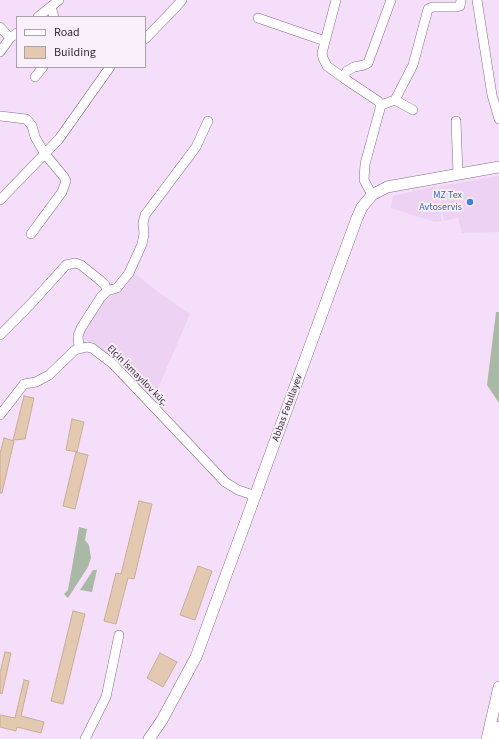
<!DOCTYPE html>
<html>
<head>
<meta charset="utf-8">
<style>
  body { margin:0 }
  #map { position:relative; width:499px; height:739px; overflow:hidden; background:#f5defa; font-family:"Source Sans 3",sans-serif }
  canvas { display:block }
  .legend { position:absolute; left:16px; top:16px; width:130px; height:52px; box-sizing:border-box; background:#faf0fc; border:1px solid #aaa1ac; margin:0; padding:5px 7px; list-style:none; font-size:12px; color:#332b35 }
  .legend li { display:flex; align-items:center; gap:8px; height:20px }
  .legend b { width:20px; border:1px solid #aaa1ac }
</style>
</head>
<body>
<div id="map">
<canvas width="499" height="739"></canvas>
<ul class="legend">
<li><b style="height:5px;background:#fff"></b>Road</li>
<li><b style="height:11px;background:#e2c9b0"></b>Building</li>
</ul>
</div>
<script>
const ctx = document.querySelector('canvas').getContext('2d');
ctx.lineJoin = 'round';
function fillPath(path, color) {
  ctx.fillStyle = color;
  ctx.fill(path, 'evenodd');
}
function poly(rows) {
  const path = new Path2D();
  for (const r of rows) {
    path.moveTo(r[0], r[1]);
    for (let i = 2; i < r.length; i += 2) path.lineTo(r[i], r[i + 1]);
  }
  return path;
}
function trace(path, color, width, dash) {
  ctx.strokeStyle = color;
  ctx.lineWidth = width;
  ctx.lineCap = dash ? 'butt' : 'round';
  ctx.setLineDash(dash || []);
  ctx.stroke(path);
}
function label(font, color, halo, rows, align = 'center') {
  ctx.font = font + ' "Source Sans 3",sans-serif';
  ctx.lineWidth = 3.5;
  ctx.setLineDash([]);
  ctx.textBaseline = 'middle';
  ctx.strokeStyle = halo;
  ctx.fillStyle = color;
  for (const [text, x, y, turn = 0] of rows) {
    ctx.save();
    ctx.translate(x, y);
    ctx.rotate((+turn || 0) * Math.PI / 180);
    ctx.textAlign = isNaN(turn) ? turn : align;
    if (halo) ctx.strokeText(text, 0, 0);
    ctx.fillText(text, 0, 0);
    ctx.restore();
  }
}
fillPath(poly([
  [499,176,499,232,462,233,458,218,444,221,439,186],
  [436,186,442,221,435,222,391,208,393,196],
  [134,273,161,294,190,314,156,393,138,387,101,349,81,337,96,310,109,297,124,289]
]), '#eed2f4');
fillPath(poly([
  [496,312,499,312,499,403,487,385],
  [79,527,87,529,85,540,89,545,91,558,88,567,68,598,64,594,68,590],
  [93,570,97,570,92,592,80,590]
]), '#a9b9a5');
const building = poly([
  [24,396,34,398,25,439,13,440,24,396],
  [72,419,84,422,77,452,66,450,72,419],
  [4,438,14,441,2,493,0,493,0,454,4,438],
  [76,452,88,455,75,509,63,506,76,452],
  [139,501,152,504,134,579,128,578,116,624,104,621,116,573,121,574,139,501],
  [198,566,212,571,195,620,180,615,198,566],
  [73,611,85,614,63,704,51,701,73,611],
  [5,652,11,653,2,694,0,693,0,673,5,652],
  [160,653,177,662,163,687,147,678,160,653],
  [24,680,29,681,21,716,44,722,41,733,17,727,16,731,0,727,0,715,15,718,24,680]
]);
fillPath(building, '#e2c9b0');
trace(building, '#c6ae95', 1);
const minor = poly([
  [336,0,322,53,323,58,327,66,345,79],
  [477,0,492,95,499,119],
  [51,7,54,17],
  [38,17,59,0],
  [258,18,325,41],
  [0,27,10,38],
  [145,39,176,7,182,0],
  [0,52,10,38,17,33],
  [35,77,43,67],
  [395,100,413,110],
  [381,105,395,100,413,65,428,9,433,7,456,7,460,6,461,0],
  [0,116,26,119,29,122,32,126,35,137,45,154,64,177,66,181,62,192,31,234],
  [456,121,458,174],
  [372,195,364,180,365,164,381,105,378,101,345,79,345,74,347,71,354,67,364,65,368,63,391,0],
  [0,200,59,139,110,67],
  [107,291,117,288,129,273,142,244,144,234,143,223,145,215,196,147,208,121],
  [0,335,30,305,66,265,75,263,81,265,101,281,105,285,107,291,101,297,81,328,78,336,79,348],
  [0,415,24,384,36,382,49,375,75,350,87,347,92,348,113,364,225,482,238,490,256,496],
  [85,739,106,697,119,635]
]);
const major = poly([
  [149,739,162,720,196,657,357,218,362,207,372,195,387,187,499,167],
  [487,739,499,687],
  [496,739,499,727]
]);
trace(minor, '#806c84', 10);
trace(major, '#806c84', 12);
trace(minor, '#fff', 9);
trace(major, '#fff', 11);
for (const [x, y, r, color] of [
  [470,202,4,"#3f7fe0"]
]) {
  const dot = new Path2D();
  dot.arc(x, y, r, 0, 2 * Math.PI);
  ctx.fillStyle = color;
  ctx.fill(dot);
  trace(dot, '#faf0fc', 1.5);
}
label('10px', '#366cbe', '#faf0fc', [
  ["MZ Tex",462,196],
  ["Avtoservis",462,208]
], 'right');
label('10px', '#332b35', '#faf0fc', [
  ["Elçin İsmayılov küç.",137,376,45],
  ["Abbas Fətullayev",288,408,-70]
]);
</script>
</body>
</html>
